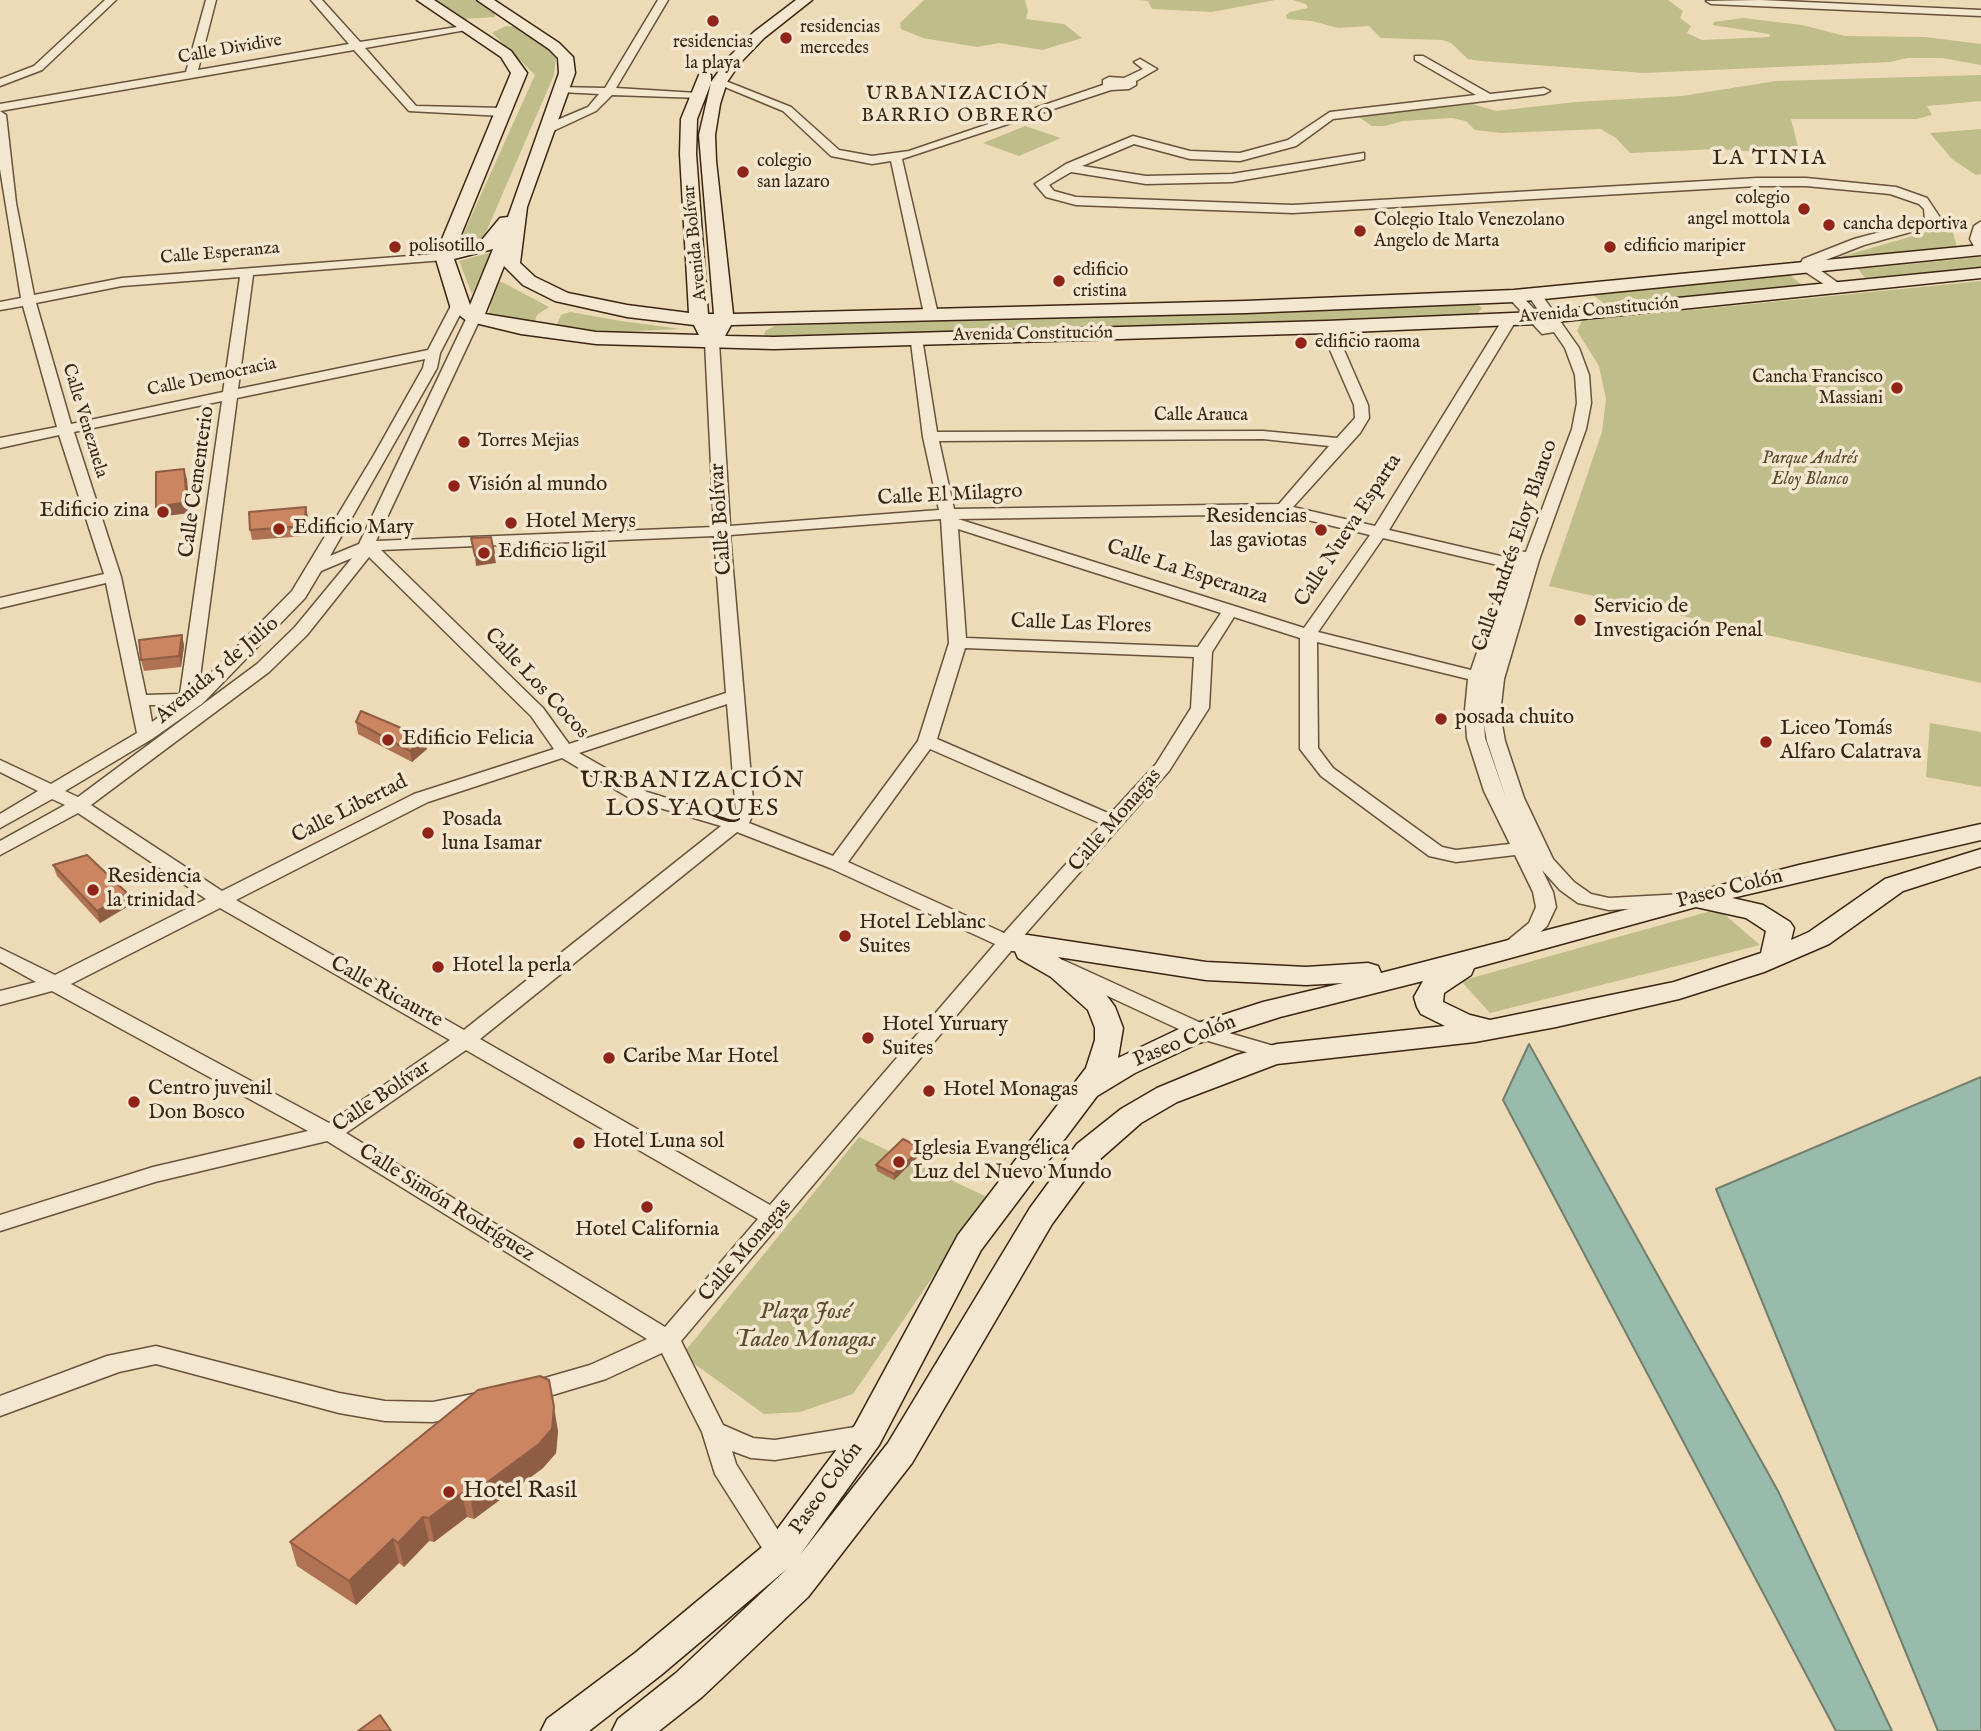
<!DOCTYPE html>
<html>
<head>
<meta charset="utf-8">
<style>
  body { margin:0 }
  canvas { display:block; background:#eddab7 }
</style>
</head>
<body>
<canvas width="1981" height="1731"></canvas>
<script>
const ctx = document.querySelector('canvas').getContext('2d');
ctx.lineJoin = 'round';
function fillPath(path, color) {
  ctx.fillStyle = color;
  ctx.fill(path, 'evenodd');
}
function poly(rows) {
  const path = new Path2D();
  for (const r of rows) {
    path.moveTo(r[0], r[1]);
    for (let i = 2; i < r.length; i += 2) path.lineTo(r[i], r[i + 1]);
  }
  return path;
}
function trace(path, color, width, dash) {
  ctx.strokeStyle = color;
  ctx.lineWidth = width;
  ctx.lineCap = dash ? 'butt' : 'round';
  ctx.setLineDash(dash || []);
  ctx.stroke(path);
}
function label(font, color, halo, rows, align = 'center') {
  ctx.font = font + ' "IM FELL English",serif';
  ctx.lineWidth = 7;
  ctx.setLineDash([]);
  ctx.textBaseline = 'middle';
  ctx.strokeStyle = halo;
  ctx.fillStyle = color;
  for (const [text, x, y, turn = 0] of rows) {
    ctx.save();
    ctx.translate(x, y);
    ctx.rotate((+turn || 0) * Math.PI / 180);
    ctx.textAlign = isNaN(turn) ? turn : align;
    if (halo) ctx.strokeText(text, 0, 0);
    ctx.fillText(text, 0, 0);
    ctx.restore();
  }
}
fillPath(poly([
  [431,0,475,0,495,11,495,17,463,19],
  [924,0,1025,0,1028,11,1026,19,1064,24,1082,38,1042,50,999,43,977,47,923,38,901,29,900,23],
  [1140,0,1275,0,1212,12,1152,9,1148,1],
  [1293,0,1668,0,1683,11,1680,18,1691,26,1687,33,1702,40,1770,37,1769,34,1713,25,1714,22,1743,18,1802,25,1845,36,1925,37,1981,44,1981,65,1942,58,1907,58,1890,62,1644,73,1481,61,1468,59,1451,43,1442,40,1381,38,1369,26,1338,28,1312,21,1287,19,1286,15,1290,12,1308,8,1306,4],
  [506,26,520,27,541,40,556,57,554,75,483,239,461,239,535,75,492,33],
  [1981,75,1981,101,1927,106,1932,115,1917,119,1791,119,1800,155,1718,149,1630,153,1616,138,1601,129,1501,133,1475,130,1466,121,1452,118,1403,121,1385,126,1372,126,1356,115,1472,104,1496,111,1575,102,1682,96,1776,81],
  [1025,126,1061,138,1019,156,983,143],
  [1981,129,1981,174,1976,175,1952,159,1930,133],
  [1951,225,1957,247,1833,259],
  [492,252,472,294,459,261],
  [1981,257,1981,267,1865,278,1858,269],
  [1790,275,1803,286,1605,304,1589,292],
  [1981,281,1981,683,1549,586,1602,432,1606,399,1599,366,1577,331,1582,321],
  [495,282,502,282,549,307,537,315,534,323,488,320],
  [1460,302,1477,304,1482,308,1475,317,772,341,764,336,765,331,775,326],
  [570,312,621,321,681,329,593,333,557,325,561,315],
  [1930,723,1981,732,1981,787,1926,777],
  [1718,909,1760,945,1490,1013,1461,981],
  [859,1137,987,1197,853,1394,800,1412,764,1414,682,1355]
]), '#bfbd89');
const water = poly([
  [1529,1044,1778,1491,1892,1731,1836,1731,1503,1100,1529,1044],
  [1981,1077,1981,1731,1938,1731,1716,1189,1981,1077]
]);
fillPath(water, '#99bbac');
trace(water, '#737f6e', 2);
const street = poly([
  [105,0,116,0,42,70,0,86,0,79,34,66,105,0],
  [206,0,216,0,198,70,349,44,311,0,322,0,360,42,470,25,471,27,466,30,365,48,416,106,503,108,509,112,503,116,409,111,354,50,0,111,6,115,16,203,34,295,122,278,449,253,451,256,444,260,253,275,238,389,428,350,453,302,465,305,440,353,437,368,330,556,359,544,467,317,474,313,481,317,376,541,714,527,705,342,712,338,719,342,730,526,939,510,923,437,910,335,922,338,937,432,1263,431,1337,438,1355,418,1354,405,1320,327,1327,323,1334,327,1368,405,1369,418,1360,433,1293,507,1375,526,1503,319,1510,315,1517,319,1389,530,1509,558,1513,551,1526,552,1572,429,1577,403,1575,375,1565,348,1554,332,1542,334,1507,296,1519,293,1548,324,1527,294,1539,291,1579,348,1589,375,1591,403,1586,429,1539,560,1504,679,1500,714,1505,741,1524,798,1553,859,1574,882,1591,894,1609,898,1684,894,1694,900,1684,906,1609,910,1578,903,1560,890,1542,870,1553,892,1556,907,1547,926,1515,956,1501,956,1498,951,1501,946,1529,923,1536,907,1533,892,1515,855,1456,862,1429,856,1321,776,1300,749,1300,638,1234,617,1212,652,1209,708,1169,771,1020,940,1029,947,1026,952,1011,951,681,1341,723,1425,753,1438,775,1440,867,1425,876,1428,879,1435,876,1442,867,1445,775,1460,751,1458,732,1451,736,1464,793,1554,789,1562,780,1565,771,1562,715,1474,702,1432,662,1353,606,1379,526,1403,517,1400,514,1393,517,1386,590,1365,647,1339,327,1141,155,1182,0,1231,0,1215,153,1167,308,1131,52,991,0,1005,0,991,36,982,0,962,0,948,55,975,206,899,78,813,0,855,0,841,65,805,52,799,0,828,0,814,38,791,0,772,0,760,51,784,137,733,106,583,0,608,0,598,104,574,59,435,0,448,0,438,57,427,23,306,0,310,0,302,21,298,0,169,0,104,186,72,206,0],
  [240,277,223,392,71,424,36,303,122,286,240,277],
  [425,359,423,368,374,455,292,591,199,685,237,398,425,359],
  [222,401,180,694,146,695,121,577,74,432,222,401],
  [1263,439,1329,446,1279,504,954,509,939,441,1263,439],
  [1283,514,1370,535,1304,628,958,519,1283,514],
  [941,519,949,643,918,741,833,856,749,823,754,812,730,535,941,519],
  [958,529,1221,613,1198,647,966,638,958,529],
  [714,536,726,693,569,744,543,708,381,550,714,536],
  [1383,538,1506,567,1471,670,1318,632,1383,538],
  [369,557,531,716,554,749,414,794,222,891,91,805,269,672,307,635,369,557],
  [352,558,295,627,257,664,78,797,65,791,152,739,203,703,305,598,321,571,352,558],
  [1317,642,1468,679,1465,710,1467,738,1484,791,1510,844,1456,850,1442,847,1333,768,1318,748,1317,642],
  [965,648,1194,657,1191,708,1156,764,1110,814,937,739,965,648],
  [727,704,736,812,732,818,647,792,579,753,727,704],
  [149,705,175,705,152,722,149,705],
  [1484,724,1487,741,1506,798,1485,738,1484,724],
  [930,749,1102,824,1004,933,848,862,930,749],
  [562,758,633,800,721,826,464,1030,236,900,428,802,562,758],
  [737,832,830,868,995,944,770,1205,480,1039,737,832],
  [220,908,450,1040,329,1123,71,984,220,908],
  [466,1050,758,1219,665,1327,346,1133,466,1050],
  [658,0,668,0,616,88,697,93,703,96,701,98,612,95,596,111,551,132,543,132,543,126,588,107,599,94,561,92,555,89,557,87,605,88,658,0],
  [1760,0,1981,10,1981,16,1711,4,1706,1,1760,0],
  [1415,56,1423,56,1490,94,1544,88,1550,91,1544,94,1333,119,1296,146,1240,161,1190,159,1134,144,1082,166,1146,176,1232,174,1364,153,1364,159,1360,160,1232,182,1146,184,1071,172,1049,185,1054,191,1076,197,1293,205,1757,178,1806,178,1896,187,1927,198,1939,216,1936,225,1864,245,1813,265,1841,285,1843,288,1836,292,1801,269,1799,266,1803,259,1854,239,1925,220,1924,209,1919,204,1890,194,1806,186,1757,186,1293,213,1076,205,1046,197,1035,184,1066,164,1133,136,1190,151,1240,153,1288,140,1330,112,1476,95,1415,60,1415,56],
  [1140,59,1157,69,1136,81,1136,85,1129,89,1111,90,902,159,938,314,931,318,924,314,891,161,872,164,831,156,783,111,713,82,723,80,791,107,839,150,872,156,909,151,1103,85,1103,80,1109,77,1124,78,1143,69,1134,62,1140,59],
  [1980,222,1981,222,1981,251,1976,250,1970,239,1974,226,1980,222],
  [1063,960,1212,1028,1284,1049,1288,1054,1284,1059,1277,1061,1198,1038,1056,972,1053,967,1056,962,1063,960],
  [156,1346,339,1393,385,1401,433,1402,483,1392,492,1395,495,1402,492,1409,483,1412,433,1422,385,1421,339,1413,156,1364,119,1372,0,1416,0,1396,107,1356,156,1346]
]);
const secondary = poly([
  [417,0,434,0,511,51,527,73,456,247,481,241,500,218,508,217,559,73,558,58,549,49,477,0,494,0,559,43,573,57,575,73,527,207,520,263,535,277,568,293,627,305,689,313,680,154,681,119,699,75,711,75,711,82,729,57,754,32,796,0,812,0,764,38,740,63,727,82,720,104,715,135,716,161,733,314,1246,301,1514,290,1981,245,1981,255,1514,302,1246,313,731,325,725,336,774,337,1327,321,1536,312,1981,268,1981,278,1536,324,1327,333,774,349,596,344,521,334,467,321,451,309,435,256,511,73,501,57,417,0],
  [711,83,699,135,714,314,708,314,696,154,697,119,711,83],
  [493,249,470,305,454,259,493,249],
  [504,266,523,285,555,301,627,317,694,325,699,335,596,332,485,314,504,266],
  [1981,824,1981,840,1732,898,1763,905,1790,922,1794,928,1791,940,1809,932,1885,879,1981,849,1981,866,1903,891,1829,944,1764,972,1679,999,1556,1027,1475,1042,1277,1064,1177,1102,1141,1123,1099,1160,1052,1224,912,1463,808,1597,702,1697,659,1731,612,1731,618,1719,676,1673,788,1568,661,1675,589,1731,541,1731,547,1719,635,1653,767,1543,855,1425,958,1235,1086,1068,1095,1040,1095,1028,1088,1010,1051,977,1018,958,1015,951,998,947,994,941,998,935,1008,932,1206,962,1306,967,1368,963,1378,966,1381,973,1799,865,1981,824],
  [1696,907,1746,918,1766,931,1761,953,1674,982,1490,1020,1470,1015,1443,1002,1444,993,1471,975,1474,968,1696,907],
  [1058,957,1206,980,1306,985,1343,983,1263,1002,1179,1029,1118,1058,1123,1028,1115,1007,1102,989,1058,957],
  [1423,981,1414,997,1417,1007,1421,1014,1445,1026,1277,1044,1237,1055,1157,1088,1121,1109,1077,1144,1030,1208,888,1443,800,1555,879,1445,981,1250,1097,1096,1135,1073,1199,1043,1280,1017,1423,981]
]);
trace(street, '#68523b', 3);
trace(secondary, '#3b2512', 3);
fillPath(street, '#f3e7d0');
fillPath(secondary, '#f3e7d0');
fillPath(poly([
  [308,517,306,536,252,540,250,530],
  [182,635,184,646,181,667,144,671,141,660],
  [356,722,427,749,412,762,358,734],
  [53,865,127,893,130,905,100,923,57,876],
  [921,1154,894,1180,877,1171,876,1165],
  [558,1431,556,1453,543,1468,474,1519,467,1517,434,1542,429,1541,404,1567,399,1563,356,1605,297,1566,290,1542]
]), '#af7253');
fillPath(poly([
  [184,469,187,479,190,513,158,517,156,507],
  [306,507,308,517,306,536,304,526],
  [494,553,496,563,476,566,475,556],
  [182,635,184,646,181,667,179,656],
  [425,738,427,749,412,762,410,751],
  [127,893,130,905,100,923,97,911],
  [921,1148,921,1154,894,1180,894,1174],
  [554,1407,558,1431,556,1453,543,1468,474,1519,470,1495],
  [462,1493,467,1517,434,1542,429,1518],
  [423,1517,429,1541,404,1567,398,1543],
  [393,1539,399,1563,356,1605,349,1581]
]), '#8e5d44');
const building = poly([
  [184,469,187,502,156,507,156,472,184,469],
  [306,507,304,526,250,530,249,512,306,507],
  [491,537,494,553,475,556,471,538,491,537],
  [182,635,179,656,141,660,139,640,182,635],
  [361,711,425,738,410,751,356,722,361,711],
  [87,855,127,893,97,911,53,865,87,855],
  [903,1139,921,1148,894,1174,876,1165,903,1139],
  [540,1376,549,1380,554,1407,552,1429,539,1444,470,1495,462,1493,429,1518,423,1517,398,1543,393,1539,349,1581,290,1542,478,1390,540,1376],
  [380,1715,391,1731,358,1731,380,1715]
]);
fillPath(building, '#cb8561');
trace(building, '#8e5d44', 2);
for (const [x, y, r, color] of [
  [713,21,7,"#8f2418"],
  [786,38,7,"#8f2418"],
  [743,172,7,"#8f2418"],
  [1804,209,7,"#8f2418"],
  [1829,225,7,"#8f2418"],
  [1360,231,7,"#8f2418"],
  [395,247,7,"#8f2418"],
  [1610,247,7,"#8f2418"],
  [1059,281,7,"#8f2418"],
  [1301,343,7,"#8f2418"],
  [1897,388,7,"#8f2418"],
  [464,442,7,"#8f2418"],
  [454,486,7,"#8f2418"],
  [163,512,7,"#8f2418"],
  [511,523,7,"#8f2418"],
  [279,529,7,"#8f2418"],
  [1321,530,7,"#8f2418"],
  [484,553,7,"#8f2418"],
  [1580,620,7,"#8f2418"],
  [1441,719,7,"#8f2418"],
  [388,740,7,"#8f2418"],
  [1766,742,7,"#8f2418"],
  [428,833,7,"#8f2418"],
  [93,890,7,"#8f2418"],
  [845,936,7,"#8f2418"],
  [438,967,7,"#8f2418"],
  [868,1038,7,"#8f2418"],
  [609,1058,7,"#8f2418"],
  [929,1091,7,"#8f2418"],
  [134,1102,7,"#8f2418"],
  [579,1143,7,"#8f2418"],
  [899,1162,7,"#8f2418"],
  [647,1207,7,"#8f2418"],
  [449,1492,7,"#8f2418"]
]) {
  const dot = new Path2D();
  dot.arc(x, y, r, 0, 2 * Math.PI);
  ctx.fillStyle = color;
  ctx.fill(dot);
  trace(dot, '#f3e7d0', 2.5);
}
label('18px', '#3b2512', '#f3e7d0', [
  ["residencias",800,28],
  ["mercedes",800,49],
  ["residencias",713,43,"center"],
  ["la playa",713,64,"center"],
  ["colegio",757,162],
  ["san lazaro",757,183],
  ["colegio",1790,199,"right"],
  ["angel mottola",1790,220,"right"],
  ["Colegio Italo Venezolano",1374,221],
  ["Angelo de Marta",1374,242],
  ["cancha deportiva",1843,225],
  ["polisotillo",409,247],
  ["edificio maripier",1624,247],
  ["edificio",1073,271],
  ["cristina",1073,292],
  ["edificio raoma",1315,343],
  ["Cancha Francisco",1883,378,"right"],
  ["Massiani",1883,399,"right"],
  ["Torres Mejias",478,442]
], 'left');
label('18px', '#3b2512', '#f3e7d0', [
  ["Calle Dividive",230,50,-10],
  ["Avenida Bolívar",696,243,-96],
  ["Calle Esperanza",220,254,-5],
  ["Avenida Constitución",1599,311,-5],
  ["Avenida Constitución",1033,335,-1],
  ["Calle Democracia",212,378,-12],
  ["Calle Arauca",1201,416],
  ["Calle Venezuela",84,421,73]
]);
label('italic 18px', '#5c4b30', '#f3e7d0', [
  ["Parque Andrés",1810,459],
  ["Eloy Blanco",1810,480]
]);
ctx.letterSpacing = '2px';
label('19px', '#3b2512', '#f3e7d0', [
  ["URBANIZACIÓN",958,95],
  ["BARRIO OBRERO",958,117]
]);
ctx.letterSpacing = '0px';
ctx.letterSpacing = '2px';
label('21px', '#3b2512', '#f3e7d0', [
  ["LA TINIA",1770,160]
]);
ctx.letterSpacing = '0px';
label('21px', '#3b2512', '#f3e7d0', [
  ["Calle Cementerio",198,482,-82],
  ["Calle El Milagro",950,496,-3],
  ["Calle Bolívar",722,519,-94],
  ["Calle Nueva Esparta",1349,531,-57],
  ["Calle Andrés Eloy Blanco",1516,546,-71],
  ["Calle La Esperanza",1187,573,18],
  ["Calle Las Flores",1081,625,2],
  ["Avenida 5 de Julio",218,671,-40],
  ["Calle Los Cocos",536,684,47],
  ["Calle Libertad",350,810,-27],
  ["Calle Monagas",1116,821,-49],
  ["Paseo Colón",1730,890,-14],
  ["Calle Ricaurte",386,993,29],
  ["Paseo Colón",1185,1042,-22],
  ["Calle Bolívar",382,1097,-34],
  ["Calle Simón Rodríguez",446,1204,32],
  ["Calle Monagas",746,1251,-49],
  ["Paseo Colón",827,1489,-54]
]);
label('21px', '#3b2512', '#f3e7d0', [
  ["Visión al mundo",468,486],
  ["Edificio zina",149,512,"right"],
  ["Residencias",1307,518,"right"],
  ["las gaviotas",1307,542,"right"],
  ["Hotel Merys",525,523],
  ["Edificio Mary",293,529],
  ["Edificio ligil",498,553],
  ["Servicio de",1594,608],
  ["Investigación Penal",1594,632],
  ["posada chuito",1455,719],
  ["Liceo Tomás",1780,730],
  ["Alfaro Calatrava",1780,754],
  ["Edificio Felicia",402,740],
  ["Posada",442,821],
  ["luna Isamar",442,845],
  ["Residencia",107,878],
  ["la trinidad",107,902],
  ["Hotel Leblanc",859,924],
  ["Suites",859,948],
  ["Hotel la perla",452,967],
  ["Hotel Yuruary",882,1026],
  ["Suites",882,1050],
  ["Caribe Mar Hotel",623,1058],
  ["Centro juvenil",148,1090],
  ["Don Bosco",148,1114],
  ["Hotel Monagas",943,1091],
  ["Hotel Luna sol",593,1143],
  ["Iglesia Evangélica",913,1150],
  ["Luz del Nuevo Mundo",913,1174],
  ["Hotel California",647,1231,"center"]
], 'left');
ctx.letterSpacing = '2px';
label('24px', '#3b2512', '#f3e7d0', [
  ["URBANIZACIÓN",693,782],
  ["LOS YAQUES",693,810]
]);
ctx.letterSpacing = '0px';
label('italic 24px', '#5c4b30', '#f3e7d0', [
  ["Plaza José",805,1313],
  ["Tadeo Monagas",805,1341]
]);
label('24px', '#3b2512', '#f3e7d0', [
  ["Hotel Rasil",463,1492]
], 'left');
</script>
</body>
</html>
